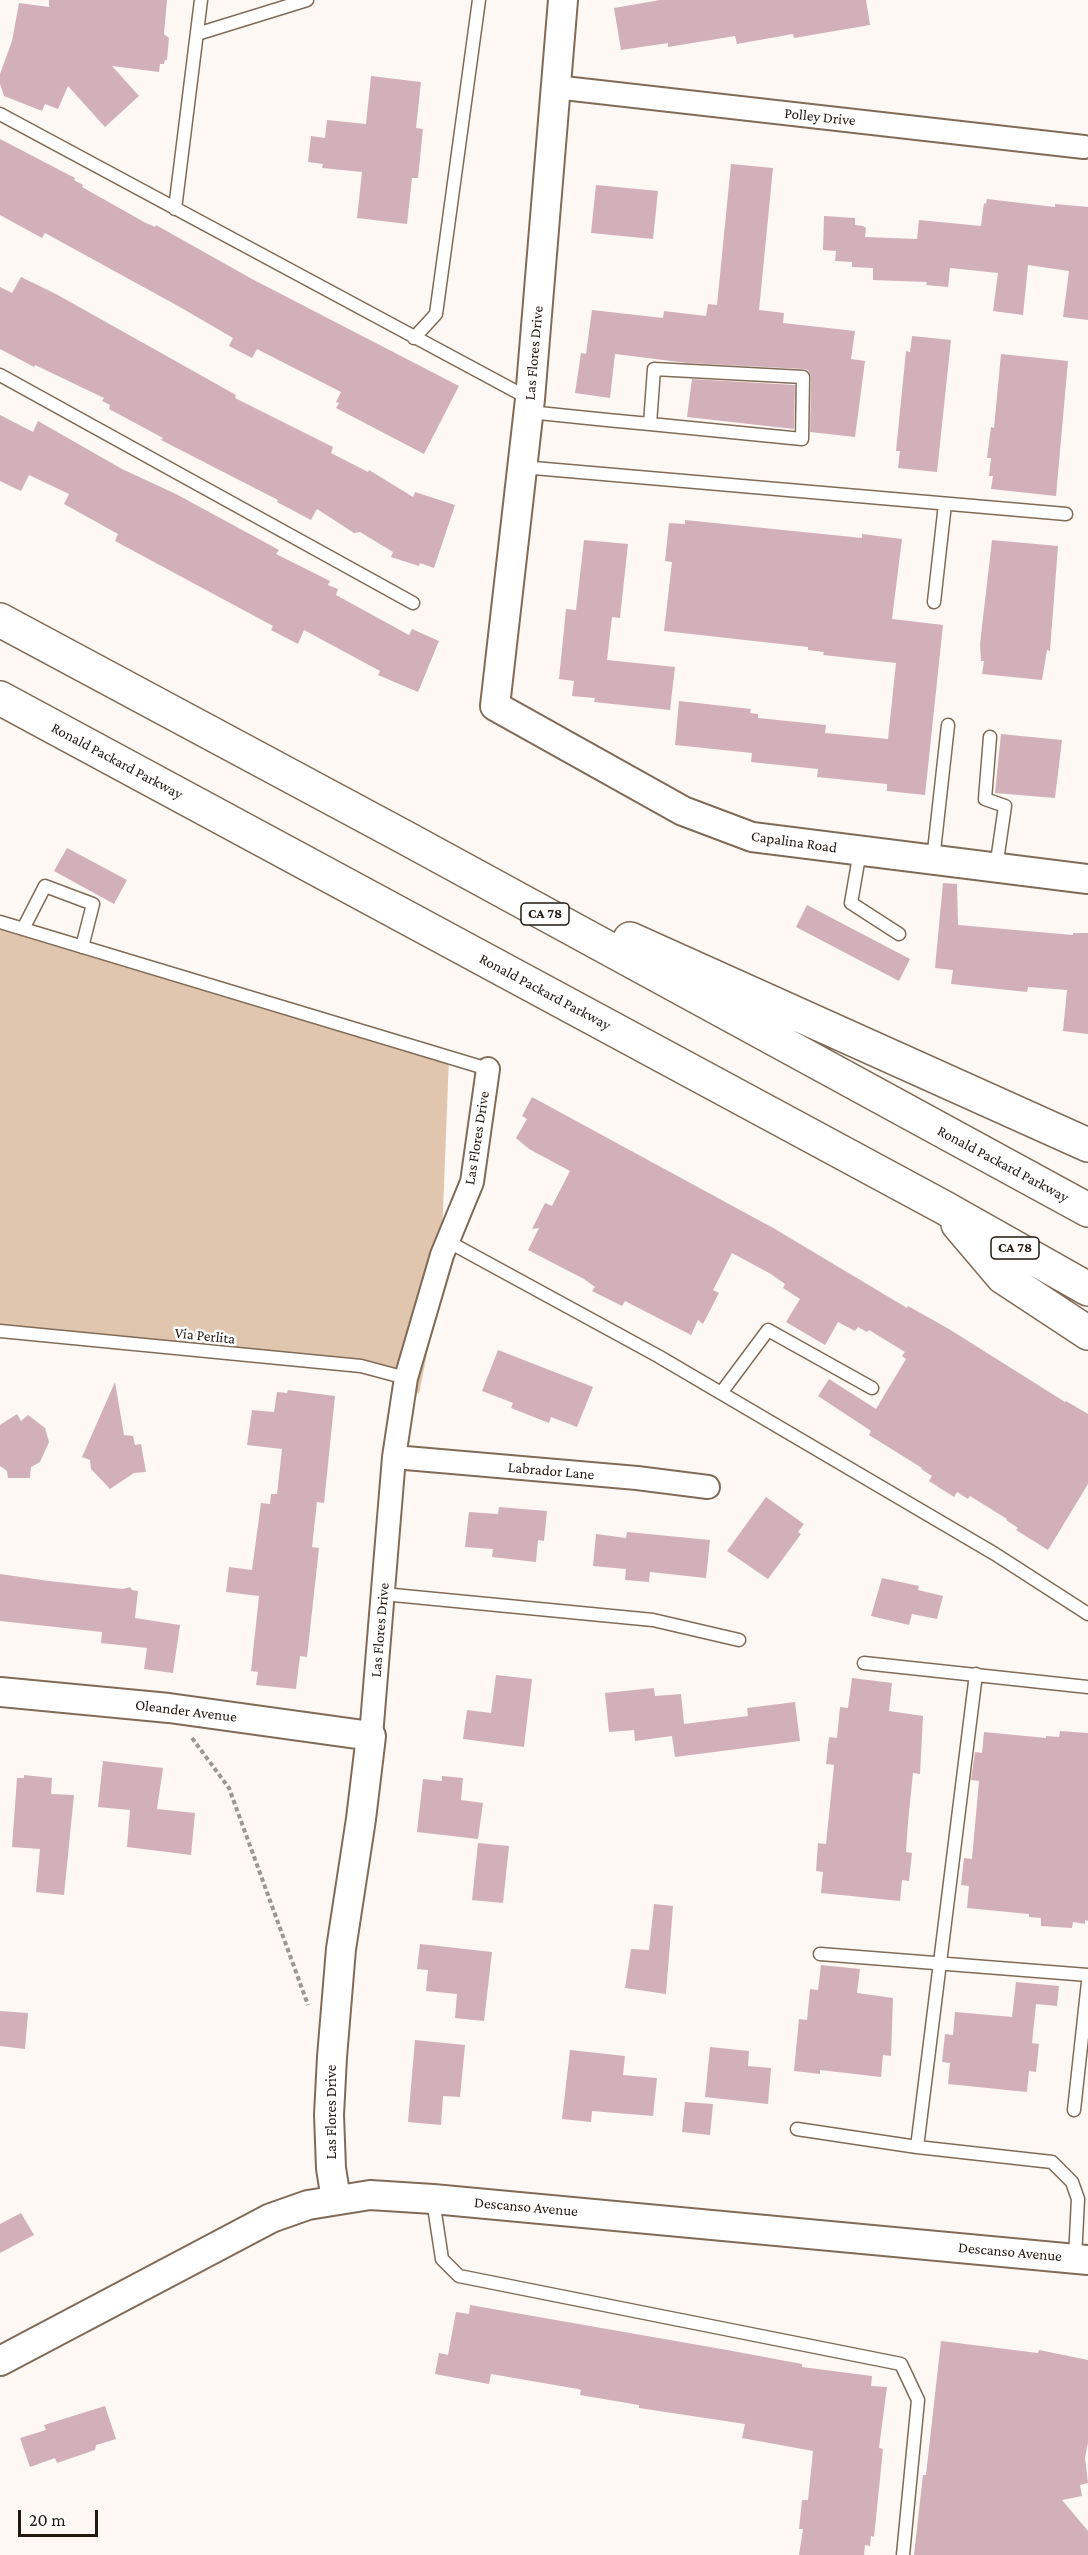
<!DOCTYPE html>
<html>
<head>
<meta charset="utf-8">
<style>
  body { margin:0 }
  #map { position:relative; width:1088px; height:2555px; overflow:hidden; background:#fdf8f3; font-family:"Crimson Pro",serif }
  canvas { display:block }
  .scale { position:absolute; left:18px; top:2510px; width:80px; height:27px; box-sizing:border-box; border:3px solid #211810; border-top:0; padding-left:8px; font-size:18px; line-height:21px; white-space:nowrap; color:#211810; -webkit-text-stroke:4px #fff; paint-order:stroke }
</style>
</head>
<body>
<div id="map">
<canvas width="1088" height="2555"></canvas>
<div class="scale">20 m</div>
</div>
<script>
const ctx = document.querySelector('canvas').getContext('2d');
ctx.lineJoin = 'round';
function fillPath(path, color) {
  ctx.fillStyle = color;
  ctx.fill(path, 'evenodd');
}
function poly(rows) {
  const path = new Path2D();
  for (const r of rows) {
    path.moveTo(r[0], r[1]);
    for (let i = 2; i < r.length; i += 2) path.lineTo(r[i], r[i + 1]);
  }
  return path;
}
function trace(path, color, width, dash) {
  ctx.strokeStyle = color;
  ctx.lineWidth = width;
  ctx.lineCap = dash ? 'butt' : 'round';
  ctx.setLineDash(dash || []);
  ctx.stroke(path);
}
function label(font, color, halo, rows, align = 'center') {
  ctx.font = font + ' "Crimson Pro",serif';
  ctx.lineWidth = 5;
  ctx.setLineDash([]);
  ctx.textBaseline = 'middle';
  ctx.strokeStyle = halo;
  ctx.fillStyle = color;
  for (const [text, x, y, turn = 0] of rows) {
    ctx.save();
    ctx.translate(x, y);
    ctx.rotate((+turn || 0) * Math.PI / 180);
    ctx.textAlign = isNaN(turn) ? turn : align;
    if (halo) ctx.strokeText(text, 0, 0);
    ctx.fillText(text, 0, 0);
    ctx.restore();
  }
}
fillPath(poly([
  [0,919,449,1057,440,1288,419,1394,361,1366,0,1331]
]), '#e0c6ae');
fillPath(poly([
  [49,0,167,0,164,34,169,38,167,60,165,60,164,64,160,64,159,72,112,66,139,96,105,127,68,86,58,109,45,104,42,111,4,96,0,84,0,74,12,41,19,3,49,7],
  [660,0,866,0,870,25,794,38,793,34,737,44,735,36,668,47,668,43,621,50,614,8],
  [371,76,421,82,416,128,423,129,418,178,412,178,407,224,357,218,362,172,322,168,323,164,308,162,311,136,325,138,327,120,366,124],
  [0,139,75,178,74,180,83,185,82,187,144,222,155,227,156,225,252,279,459,386,424,454,336,408,339,403,336,402,341,392,257,349,252,358,229,346,233,338,178,306,45,233,42,238,0,215],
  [731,164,773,168,759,310,784,313,783,323,855,331,851,359,865,361,855,437,810,432,811,377,808,370,803,369,687,363,615,354,610,398,575,393,581,353,586,354,592,310,663,318,664,311,706,316,708,304,717,305],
  [596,185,658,191,653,239,591,233],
  [987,199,1055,207,1055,204,1088,207,1088,320,1063,317,1069,271,1028,265,1023,315,993,311,998,273,950,268,948,287,926,285,927,282,873,280,873,268,852,267,852,262,835,261,836,251,823,250,824,216,855,218,855,225,863,226,866,228,865,237,917,239,919,220,981,226,984,203,986,204],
  [21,277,56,294,236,395,235,398,333,447,331,453,368,472,369,470,413,497,415,492,455,505,434,568,420,563,419,566,391,557,393,552,360,532,354,533,317,509,311,520,277,502,278,500,161,440,163,438,109,409,110,405,102,401,104,398,35,365,34,367,0,349,0,287,12,293],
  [912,336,951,340,937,472,898,468,900,451,896,451,906,351,910,352],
  [1001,354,1068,361,1056,496,991,489,993,476,989,476,991,458,987,458,991,427,994,428],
  [692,379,795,385,794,429,687,417],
  [0,415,33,432,38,421,122,469,176,494,279,550,276,554,330,581,328,585,338,589,336,595,409,635,412,629,439,641,418,692,378,675,380,671,304,630,298,644,271,630,273,626,115,541,118,534,64,504,69,494,29,475,21,491,0,481],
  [685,520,862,538,862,534,902,539,892,619,943,625,925,795,887,791,887,784,817,777,818,769,751,762,752,753,675,745,679,701,751,709,750,713,758,714,758,718,826,725,825,733,888,739,896,663,823,655,824,652,808,650,808,647,664,631,672,562,665,561,669,523,685,524],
  [584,540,628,544,620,618,612,617,607,660,675,667,670,710,594,702,595,698,572,696,574,681,559,679,566,609,576,610],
  [992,540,1058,546,1050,651,1047,650,1042,680,982,674,984,661,981,661,980,644],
  [1001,734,1062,740,1055,798,995,793],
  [67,848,127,880,114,904,54,871],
  [943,883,957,884,958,925,1073,935,1073,933,1088,933,1088,1034,1063,1031,1067,990,1028,987,1027,992,951,984,953,970,935,968],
  [807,905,910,959,899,981,796,927],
  [532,1097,775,1229,907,1308,908,1306,949,1329,1065,1402,1066,1401,1088,1414,1088,1484,1048,1550,1016,1530,1018,1528,1006,1520,1007,1519,970,1496,968,1499,957,1492,954,1497,929,1481,932,1476,921,1469,922,1468,869,1435,871,1431,818,1396,829,1379,876,1409,906,1359,902,1356,905,1352,869,1330,867,1332,858,1327,855,1331,838,1322,825,1345,786,1322,800,1299,783,1288,785,1284,771,1274,732,1253,713,1290,719,1293,703,1324,698,1320,691,1335,625,1301,622,1306,592,1291,595,1287,584,1279,528,1250,539,1228,532,1229,545,1203,552,1206,570,1171,529,1149,516,1138,527,1119,522,1116],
  [498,1350,593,1387,577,1427,551,1417,549,1423,511,1408,513,1403,482,1391],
  [115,1382,124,1435,133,1436,135,1445,141,1444,146,1472,134,1473,110,1489,91,1469,90,1460,82,1457],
  [288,1390,335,1396,324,1503,317,1502,312,1547,319,1548,307,1657,300,1656,296,1689,256,1685,258,1672,251,1671,259,1596,226,1592,229,1567,252,1570,261,1503,270,1504,271,1494,277,1494,282,1449,247,1445,252,1410,274,1412,277,1392,287,1393],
  [17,1414,21,1421,28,1415,45,1428,49,1442,40,1462,31,1467,30,1478,8,1478,7,1471,0,1466,0,1425],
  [766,1497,804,1524,798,1532,801,1534,768,1579,727,1551],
  [499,1507,547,1511,544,1541,538,1540,536,1562,492,1557,493,1549,465,1547,469,1512,498,1514],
  [627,1532,710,1540,706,1578,650,1572,649,1582,625,1580,626,1569,593,1566,596,1534,626,1538],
  [0,1574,49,1581,123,1589,130,1587,132,1590,138,1591,135,1618,180,1625,173,1673,144,1669,147,1648,101,1643,102,1632,0,1621],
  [882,1578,919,1586,918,1590,943,1596,937,1619,912,1614,909,1625,871,1616],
  [496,1675,532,1679,524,1747,463,1739,467,1710,491,1713],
  [852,1678,892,1683,889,1711,923,1716,920,1774,913,1773,908,1822,906,1852,912,1853,909,1881,902,1880,900,1901,821,1893,823,1872,816,1871,818,1843,826,1844,831,1795,834,1765,826,1764,829,1737,837,1738,840,1707,848,1708],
  [654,1688,655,1696,681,1694,684,1724,748,1716,747,1708,795,1702,800,1741,675,1757,672,1736,635,1741,634,1730,609,1732,605,1693],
  [1060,1731,1088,1733,1088,1921,1085,1920,1085,1924,1073,1922,1072,1928,1041,1926,1041,1918,1029,1917,1029,1914,967,1908,969,1886,961,1885,964,1858,972,1859,979,1781,971,1780,975,1752,982,1753,984,1732,1046,1738,1046,1736,1059,1737],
  [103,1761,163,1768,157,1809,195,1813,191,1855,127,1847,130,1810,98,1807],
  [24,1775,52,1778,51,1794,74,1795,64,1895,36,1892,40,1849,12,1847,17,1778,24,1778],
  [442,1776,463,1778,461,1800,483,1803,478,1839,417,1832,423,1779,442,1781],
  [478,1843,509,1846,503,1903,472,1900],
  [654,1904,673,1906,666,1994,625,1988,631,1949,649,1950],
  [420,1944,492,1952,484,2021,455,2018,457,1994,426,1991,428,1970,417,1969],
  [821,1965,860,1969,857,1993,893,1998,891,2056,883,2055,881,2077,820,2070,820,2074,794,2071,799,2019,807,2020,810,1989,818,1990],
  [1016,1982,1059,1986,1057,2006,1036,2004,1032,2043,1039,2044,1036,2072,1029,2071,1027,2092,948,2084,950,2063,942,2062,945,2034,953,2035,955,2012,1012,2017],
  [0,2011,28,2013,25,2049,0,2046],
  [415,2040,465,2045,460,2097,443,2096,441,2125,408,2122],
  [710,2047,749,2051,748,2066,771,2068,768,2104,705,2097],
  [570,2050,625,2056,623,2075,657,2078,653,2116,592,2111,591,2122,562,2119],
  [685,2102,713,2104,710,2135,682,2132],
  [21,2213,34,2235,0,2253,0,2224],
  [470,2305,727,2350,802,2364,802,2367,872,2376,871,2386,887,2387,879,2448,883,2449,877,2508,874,2537,871,2536,870,2546,865,2545,864,2555,799,2555,803,2529,799,2529,802,2500,808,2500,813,2451,742,2438,745,2424,639,2408,639,2405,580,2395,581,2390,578,2389,491,2374,489,2384,435,2374,439,2353,448,2355,456,2312,469,2314],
  [941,2341,1038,2353,1039,2350,1088,2360,1088,2442,1085,2458,1088,2483,1080,2485,1082,2496,1062,2500,1088,2531,1088,2555,914,2555,923,2475,926,2475],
  [105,2406,116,2439,96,2445,95,2450,57,2463,55,2458,30,2467,20,2438,46,2430,44,2425]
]), '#d2b0b9');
const service = poly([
  [197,34,307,0],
  [0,114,530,399],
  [175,209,201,0],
  [414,338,436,314,479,0],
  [0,375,413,603],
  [529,412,607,420,650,424,802,439,803,377,654,369,650,424],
  [522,467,1066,514],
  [934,602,945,504],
  [990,737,985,799,1005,806,996,868],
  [860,851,851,903,899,934],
  [933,860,948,725],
  [0,922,488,1069],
  [23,929,45,886,93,904,82,947],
  [449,1242,658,1356,995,1554,1088,1614],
  [0,1331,361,1366,406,1378],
  [721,1393,768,1330,872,1388],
  [383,1594,653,1620,739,1640],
  [864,1663,1088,1687],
  [820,1954,1088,1975],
  [1074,2110,1088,1982],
  [797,2129,917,2147,1052,2162,1072,2182,1078,2199,1075,2258],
  [917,2147,976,1674],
  [433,2200,442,2259,459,2276,901,2364,918,2400,903,2555]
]);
const minor = poly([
  [555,87,1084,147],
  [394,1457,637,1478,708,1487],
  [371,1736,394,1457,406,1378,442,1255,472,1182,488,1069]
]);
const tertiary = poly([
  [563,0,530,399,495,706,683,811,752,837,1088,879],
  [0,1692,169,1708,371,1736,361,1819,341,1949,332,2057,329,2115,331,2168,336,2200],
  [0,2361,271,2218,308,2205,370,2195,433,2199,1088,2260]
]);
const motorway = poly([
  [0,620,406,838,1088,1210],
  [0,698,943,1207,1088,1289],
  [630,939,1088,1145],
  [958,1224,1003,1277,1088,1333]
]);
trace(service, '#816b57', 15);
trace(minor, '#816b57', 26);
trace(tertiary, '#816b57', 32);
trace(motorway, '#816b57', 36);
trace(poly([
  [192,1738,229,1788,308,2005]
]), '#9d9790', 4, [4.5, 3]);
trace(service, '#fff', 12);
trace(minor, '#fff', 22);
trace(tertiary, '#fff', 28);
trace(motorway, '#fff', 33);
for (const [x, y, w] of [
  [545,914,48],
  [1015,1248,48]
]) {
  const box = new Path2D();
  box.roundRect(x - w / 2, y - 11, w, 22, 4.5);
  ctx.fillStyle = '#fff';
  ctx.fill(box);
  trace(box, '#211810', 1.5);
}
label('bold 14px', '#211810', null, [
  ["CA 78",545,914],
  ["CA 78",1015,1248]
]);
label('15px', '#211810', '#fff', [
  ["Polley Drive",820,117,6],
  ["Las Flores Drive",534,353,-85],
  ["Ronald Packard Parkway",117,761,28],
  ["Capalina Road",794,842,8],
  ["Ronald Packard Parkway",545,992,28],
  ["Las Flores Drive",477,1138,-81],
  ["Ronald Packard Parkway",1003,1164,28],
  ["Via Perlita",205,1336,6],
  ["Labrador Lane",551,1471,5],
  ["Las Flores Drive",380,1630,-85],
  ["Oleander Avenue",186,1711,7],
  ["Las Flores Drive",331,2112,-90],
  ["Descanso Avenue",526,2207,5],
  ["Descanso Avenue",1010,2252,5]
]);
</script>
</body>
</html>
